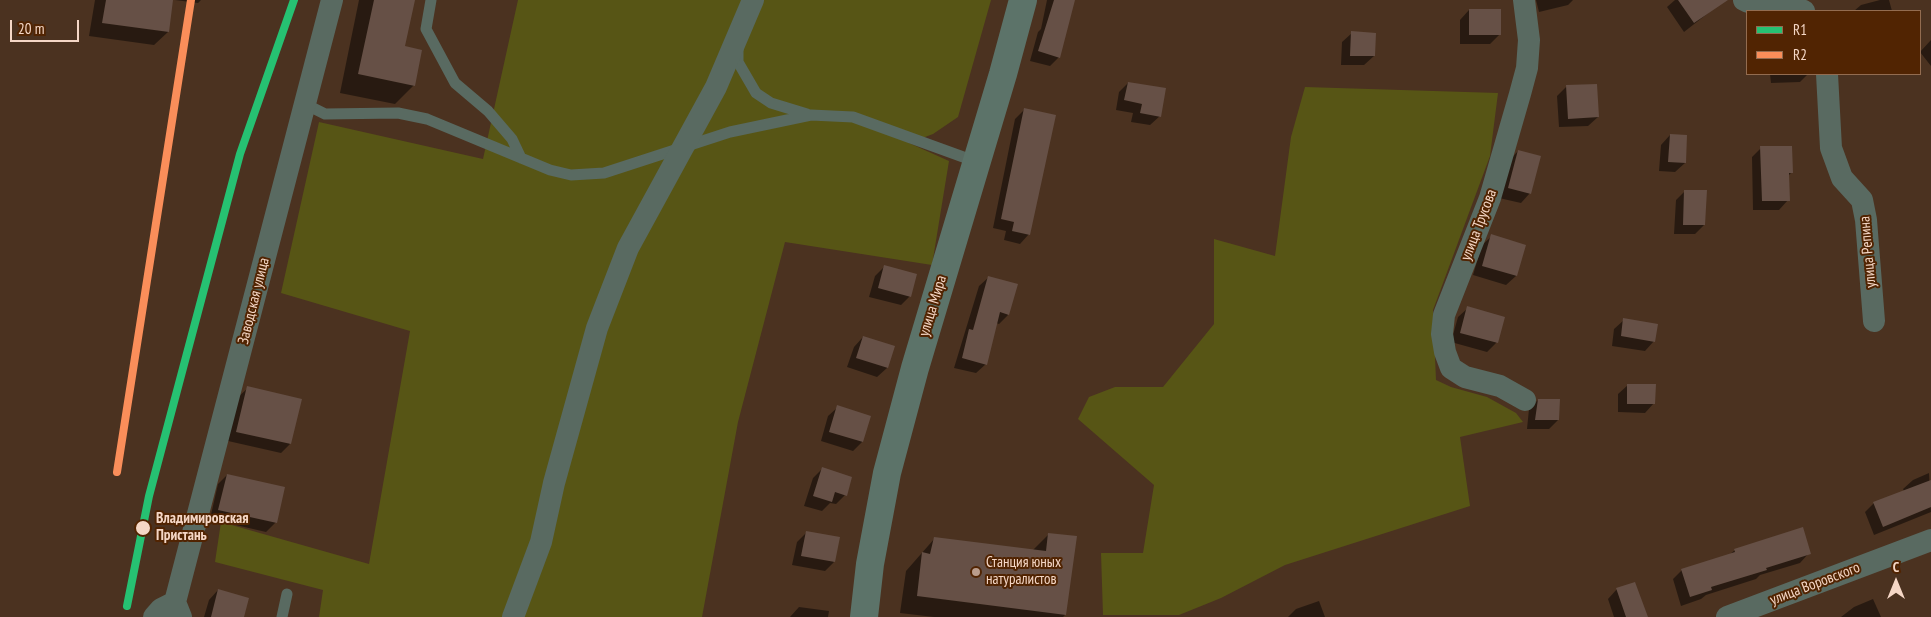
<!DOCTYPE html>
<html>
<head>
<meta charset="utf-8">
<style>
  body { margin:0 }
  #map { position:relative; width:1931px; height:617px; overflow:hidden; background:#4b3220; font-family:"PT Sans Narrow",sans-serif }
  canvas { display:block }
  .legend { position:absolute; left:1746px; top:10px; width:175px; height:65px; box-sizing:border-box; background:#512402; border:1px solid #936c50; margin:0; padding:6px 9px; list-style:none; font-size:15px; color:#f5d7c6 }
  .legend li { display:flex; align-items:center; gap:10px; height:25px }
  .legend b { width:25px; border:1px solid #936c50 }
  .north { position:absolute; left:1871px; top:557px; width:50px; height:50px; -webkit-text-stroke:4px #512402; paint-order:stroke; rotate:0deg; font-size:14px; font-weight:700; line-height:20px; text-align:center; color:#f5d7c6 }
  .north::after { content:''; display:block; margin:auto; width:18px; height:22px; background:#f5d7c6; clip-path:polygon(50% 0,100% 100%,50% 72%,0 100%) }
  .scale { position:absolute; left:10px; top:20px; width:69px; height:22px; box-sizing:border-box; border:2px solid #f5d7c6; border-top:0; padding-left:6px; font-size:15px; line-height:18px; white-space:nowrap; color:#f5d7c6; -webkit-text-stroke:4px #512402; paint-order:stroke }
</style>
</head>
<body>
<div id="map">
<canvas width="1931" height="617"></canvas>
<ul class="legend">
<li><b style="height:6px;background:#26c172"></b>R1</li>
<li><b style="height:6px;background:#fa8e5a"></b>R2</li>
</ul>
<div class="north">С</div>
<div class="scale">20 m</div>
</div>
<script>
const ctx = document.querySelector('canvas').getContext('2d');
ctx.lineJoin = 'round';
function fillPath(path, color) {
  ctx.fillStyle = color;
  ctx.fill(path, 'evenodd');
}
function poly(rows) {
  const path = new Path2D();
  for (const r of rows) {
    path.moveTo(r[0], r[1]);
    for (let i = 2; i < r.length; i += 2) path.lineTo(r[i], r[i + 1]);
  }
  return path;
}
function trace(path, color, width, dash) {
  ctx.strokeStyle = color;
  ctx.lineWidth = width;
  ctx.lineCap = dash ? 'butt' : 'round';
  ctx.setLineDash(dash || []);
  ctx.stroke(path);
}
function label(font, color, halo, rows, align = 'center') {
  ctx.font = font + ' "PT Sans Narrow",sans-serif';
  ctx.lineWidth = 4;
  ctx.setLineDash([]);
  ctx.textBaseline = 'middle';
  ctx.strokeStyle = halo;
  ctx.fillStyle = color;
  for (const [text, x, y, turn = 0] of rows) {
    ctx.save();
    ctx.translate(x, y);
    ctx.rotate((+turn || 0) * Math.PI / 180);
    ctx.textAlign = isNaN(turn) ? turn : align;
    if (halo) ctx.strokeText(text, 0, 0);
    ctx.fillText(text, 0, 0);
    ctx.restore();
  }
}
fillPath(poly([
  [518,0,991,0,958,117,933,134,909,143,949,161,932,265,785,242,738,422,702,617,319,617,323,590,215,562,221,522,369,564,410,331,281,293,319,122,483,159],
  [1305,87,1498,93,1490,156,1433,310,1436,380,1451,387,1487,397,1516,413,1523,422,1460,437,1470,506,1285,565,1221,598,1179,615,1103,615,1101,553,1143,553,1154,485,1078,419,1089,397,1115,387,1163,387,1214,324,1214,239,1275,256,1291,137]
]), '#575515');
fillPath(poly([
  [95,0,172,0,168,32,154,45,89,36],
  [175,0,201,0,198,3],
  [359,0,414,0,404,47,414,85,395,104,340,93],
  [1047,0,1073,0,1059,57,1050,66,1030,61,1038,32,1041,29],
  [1536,0,1573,0,1568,5,1539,12],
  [1675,0,1719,0,1721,3,1684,32,1667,7],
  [1880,0,1889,0,1892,11,1854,11,1861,5],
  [1469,10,1500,34,1490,44,1460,44,1460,20],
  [1352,33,1374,56,1364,65,1341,65,1342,42],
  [1931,40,1931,66,1920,52],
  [1770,74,1808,74,1800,82,1771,83],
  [1128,83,1160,116,1150,125,1131,122,1133,113,1116,110,1119,92],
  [1567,86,1598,117,1588,126,1559,127,1557,96],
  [1025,109,1029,234,1020,244,1004,240,1006,231,993,228,1015,119],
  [1670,135,1685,163,1675,172,1659,171,1661,145],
  [1761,148,1792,172,1788,176,1788,200,1779,210,1753,210,1752,157],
  [1518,151,1530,193,1521,203,1499,198,1509,161],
  [1685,191,1704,225,1695,234,1674,234,1676,200],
  [1492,236,1516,276,1506,285,1473,275,1482,245],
  [884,267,910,296,901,305,869,297,875,276],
  [989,277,1008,315,999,324,996,323,986,364,976,373,954,368,979,286],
  [1468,308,1504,318,1496,343,1487,352,1451,342,1458,317],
  [1624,320,1654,341,1645,351,1612,346,1614,329],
  [863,337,893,347,887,368,877,377,847,367,854,347],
  [1628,385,1654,403,1645,413,1618,412,1618,394],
  [248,388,290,444,281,453,228,441,238,397],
  [1538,400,1558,420,1549,429,1527,429,1529,409],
  [838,407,870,417,862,442,853,451,821,441,828,416],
  [822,469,845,495,836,504,830,503,822,511,804,506,813,478],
  [1929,473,1931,512,1874,535,1865,512,1874,503,1904,491,1903,489,1913,480],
  [227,475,276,522,266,532,210,519,218,484],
  [806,533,834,562,825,571,792,565,797,542],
  [1049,534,1065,615,1063,617,934,617,900,613,906,571,935,538,1032,551],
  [1735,550,1809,553,1800,563,1760,575,1756,579,1706,595,1701,599,1681,606,1673,579,1682,570,1729,555],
  [1617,589,1646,617,1614,617,1608,599],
  [218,590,243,617,204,617,209,600],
  [1873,599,1881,617,1841,617,1854,607],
  [1319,601,1325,617,1288,617,1296,609],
  [799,607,829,611,828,617,790,617]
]), '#0007');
fillPath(poly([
  [106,0,173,0,169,32,102,23],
  [374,0,415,0,405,46,422,50,415,86,358,74],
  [1054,0,1075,0,1060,58,1038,51],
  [1678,0,1728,0,1694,23],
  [1469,9,1501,9,1501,35,1469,35],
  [1351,31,1376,33,1375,56,1350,56],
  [1128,82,1166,88,1161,117,1140,113,1142,104,1124,100],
  [1597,84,1599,117,1568,119,1566,85],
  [1024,108,1056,115,1030,235,1012,231,1014,222,1001,219],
  [1670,134,1687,135,1686,163,1668,162],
  [1760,146,1792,146,1793,173,1789,173,1790,201,1762,201],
  [1518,150,1541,156,1531,194,1508,188],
  [1684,190,1707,190,1705,225,1683,225],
  [1491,234,1526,245,1517,276,1482,266],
  [884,265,917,274,911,297,878,288],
  [988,276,1018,284,1009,315,1000,312,987,365,962,358,969,329,973,330],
  [1467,306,1505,317,1498,343,1460,333],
  [1623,318,1658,324,1655,342,1621,336],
  [863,336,895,346,888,368,856,358],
  [1627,384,1656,384,1655,404,1627,404],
  [247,386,302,399,291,444,236,432],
  [1538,399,1560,399,1559,420,1535,420],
  [837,405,871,416,863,442,829,432],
  [822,467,852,477,847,496,835,492,832,502,813,496],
  [227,474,285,487,277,523,218,510],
  [1931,480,1931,507,1883,527,1873,502],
  [1803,527,1811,554,1766,568,1767,570,1711,587,1712,590,1690,597,1681,569,1735,552,1734,549],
  [806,531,840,537,835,562,801,556],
  [1048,533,1077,536,1066,615,917,596,922,552,930,554,934,537,1046,551],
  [1635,582,1648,617,1626,617,1616,588],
  [218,589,249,598,244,617,211,617]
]), '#665046');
trace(poly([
  [431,0,426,29,455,83,488,111,512,139,521,158],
  [738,49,738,62,756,93,771,103,807,114],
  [305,104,325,114,398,113,427,119,550,170,571,175,604,173,730,132,811,115,853,117,977,162],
  [282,617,287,594]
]), '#596a61', 11);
trace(poly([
  [1524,0,1529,40,1527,68,1520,94,1490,198,1444,315,1442,334,1445,352,1451,368,1465,377,1500,386,1525,400],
  [1744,0,1748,2,1773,0],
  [1776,0,1804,11],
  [1827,74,1831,148,1842,178,1862,200,1866,220,1874,321],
  [154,617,161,609,175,602],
  [181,617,175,602,332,0],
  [513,617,541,542,554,483,597,328,628,248,716,87,753,0],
  [1727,617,1931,540]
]), '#596a61', 22);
trace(poly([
  [864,617,870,564,887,473,915,368,1003,74,1023,0]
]), '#5c7369', 28);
trace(poly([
  [127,606,149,496,240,154,294,0]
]), '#26c172', 8);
trace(poly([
  [117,472,191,0]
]), '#fa8e5a', 8);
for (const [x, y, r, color] of [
  [143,528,8,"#f5d7c6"],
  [976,572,5,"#ba9d8c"]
]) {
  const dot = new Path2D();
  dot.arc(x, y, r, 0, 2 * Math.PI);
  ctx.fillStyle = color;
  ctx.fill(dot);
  trace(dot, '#512402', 2);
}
label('15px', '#f5d7c6', '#512402', [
  ["улица Трусова",1479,225,-69],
  ["улица Репина",1868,252,-95],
  ["Заводская улица",254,301,-76],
  ["улица Мира",933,306,-73],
  ["улица Воровского",1815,584,-21]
]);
label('bold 15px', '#f5d7c6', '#512402', [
  ["Владимировская",156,519],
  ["Пристань",156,536]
], 'left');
label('15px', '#f5d7c6', '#512402', [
  ["Станция юных",986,563],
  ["натуралистов",986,580]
], 'left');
</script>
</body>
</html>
